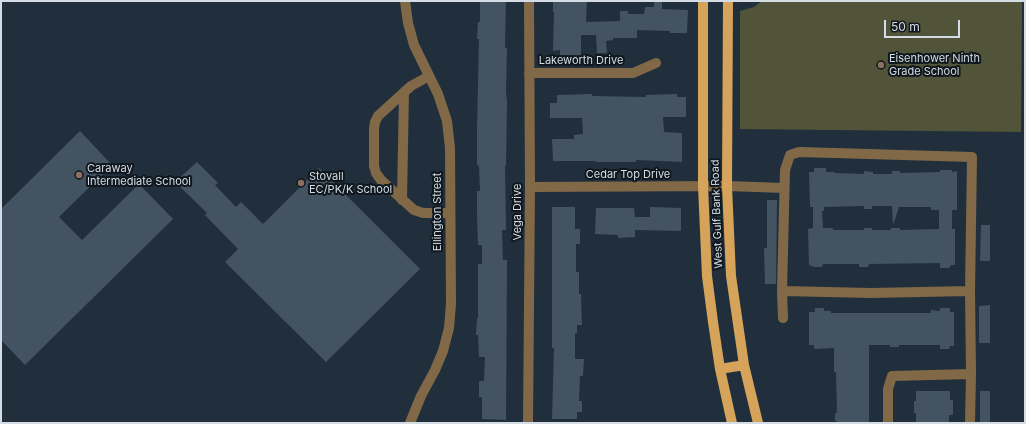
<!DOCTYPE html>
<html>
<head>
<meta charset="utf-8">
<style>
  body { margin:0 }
  #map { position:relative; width:1026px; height:424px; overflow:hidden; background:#212f3d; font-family:Inter,sans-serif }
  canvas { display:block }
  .frame { position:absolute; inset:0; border:2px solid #d4dde6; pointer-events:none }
  .scale { position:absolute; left:884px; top:20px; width:76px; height:18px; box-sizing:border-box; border:2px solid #d4dde6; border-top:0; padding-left:5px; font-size:12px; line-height:14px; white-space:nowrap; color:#d4dde6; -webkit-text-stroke:3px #10171d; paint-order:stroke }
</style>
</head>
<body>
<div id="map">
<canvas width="1026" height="424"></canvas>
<div class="frame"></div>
<div class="scale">50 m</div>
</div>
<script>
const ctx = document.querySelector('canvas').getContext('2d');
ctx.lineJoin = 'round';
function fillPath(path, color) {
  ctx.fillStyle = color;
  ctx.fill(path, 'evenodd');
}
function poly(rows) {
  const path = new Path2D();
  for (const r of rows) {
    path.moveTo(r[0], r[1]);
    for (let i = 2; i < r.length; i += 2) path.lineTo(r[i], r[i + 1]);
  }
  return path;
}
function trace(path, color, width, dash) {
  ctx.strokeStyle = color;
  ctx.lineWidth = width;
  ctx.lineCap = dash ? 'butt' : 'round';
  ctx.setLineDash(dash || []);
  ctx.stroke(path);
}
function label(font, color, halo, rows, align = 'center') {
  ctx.font = font + ' Inter,sans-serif';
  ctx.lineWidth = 4;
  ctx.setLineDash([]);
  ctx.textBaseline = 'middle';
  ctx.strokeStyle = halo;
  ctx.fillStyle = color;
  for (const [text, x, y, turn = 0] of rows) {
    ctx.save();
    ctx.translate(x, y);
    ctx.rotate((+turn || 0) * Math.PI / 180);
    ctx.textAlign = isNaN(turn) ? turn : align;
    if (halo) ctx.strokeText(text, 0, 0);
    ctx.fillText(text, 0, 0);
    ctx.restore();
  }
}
fillPath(poly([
  [762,1,1022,1,1021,132,740,129,740,11,754,7]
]), '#515438');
fillPath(poly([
  [480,1,506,1,505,48,507,48,506,91,507,102,506,166,505,166,506,230,502,230,503,260,507,260,506,420,482,419,482,397,479,397,479,381,484,381,485,357,479,357,478,335,476,335,477,318,478,318,478,264,482,264,482,245,478,245,477,214,477,191,480,191,479,166,477,165,477,128,479,39,477,39,478,22,480,22],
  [553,1,587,1,586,22,620,21,620,11,628,11,628,14,644,14,645,7,654,7,654,2,662,2,662,9,688,10,687,33,670,33,670,31,637,30,637,38,613,38,613,40,606,41,607,53,597,53,596,35,581,35,581,56,560,56,560,50,553,51,554,12,553,12],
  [592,94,592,96,646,97,646,95,677,94,677,97,686,97,686,117,663,117,664,132,682,133,682,162,636,160,636,162,596,162,596,161,553,161,552,139,574,139,574,135,583,134,582,118,550,118,550,103,557,103,557,95],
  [80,131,112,165,59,217,82,240,139,184,173,219,25,365,1,340,1,209],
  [197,162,218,183,215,185,236,207,241,202,263,224,319,168,420,269,326,362,225,262,238,249,205,215,207,213,175,182],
  [814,168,826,168,826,172,833,172,835,173,864,174,864,171,873,172,873,174,892,174,892,171,900,171,900,173,940,172,940,170,952,170,952,172,957,171,957,210,952,210,952,229,955,229,955,265,951,265,949,268,940,268,940,263,869,264,868,267,859,267,859,264,823,264,822,267,814,267,809,265,808,229,813,228,813,207,810,207,809,172,814,172],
  [864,206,864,209,872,209,872,206,892,206,893,225,899,207,931,207,931,210,939,210,939,229,900,230,900,228,891,228,891,230,872,230,872,228,864,228,864,230,834,230,832,228,823,228,822,211,824,211,824,207],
  [767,200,777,200,776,284,765,284,764,248,767,248],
  [552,207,575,207,575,229,580,229,580,244,576,244,576,272,579,272,579,294,581,294,582,325,577,325,577,333,575,333,575,359,584,359,583,376,580,376,579,401,582,401,582,412,577,412,577,419,552,419,554,348,552,348],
  [650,207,681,208,681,231,635,230,635,237,618,238,618,235,595,234,596,208,634,208,635,217,650,217],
  [981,225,990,225,990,261,980,261],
  [990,305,990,343,979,343,979,306],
  [815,308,824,308,824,311,831,311,831,313,931,313,931,310,940,311,940,308,950,308,950,312,954,312,954,346,950,346,949,349,940,349,940,345,899,345,899,347,890,347,890,345,869,345,869,423,837,423,837,421,835,421,835,413,837,413,836,372,834,372,834,348,814,349,814,345,809,345,809,312,815,312],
  [916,391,950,391,950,400,953,400,953,415,949,415,949,423,916,423,916,413,914,413,914,401,916,401],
  [980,391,990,391,990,423,980,423]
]), '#435361');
trace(poly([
  [405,1,408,23,414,45,438,94,447,121,450,148,451,304,449,328,443,351,435,370,421,396,410,423],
  [529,73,633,73,656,63],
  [429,76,411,86,378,116,375,122,374,129,374,166,376,173,381,180,414,210,423,213,450,213],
  [530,187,727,186,784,188],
  [402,200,404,92],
  [782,291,783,318],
  [970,291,871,293,782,291,785,170,790,155,799,152,972,157,970,291,971,374],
  [528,423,530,187,529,1],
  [888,423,888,389,892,376,971,374,970,423]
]), '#816948', 10);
trace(poly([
  [703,1,703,186,707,276,713,322,720,369,732,423],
  [728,1,727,186,731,276,744,365,758,423],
  [720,369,744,365]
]), '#d5a35a', 10);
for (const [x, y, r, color] of [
  [881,65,4,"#8d6e63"],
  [79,175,4,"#8d6e63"],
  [301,183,4,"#8d6e63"]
]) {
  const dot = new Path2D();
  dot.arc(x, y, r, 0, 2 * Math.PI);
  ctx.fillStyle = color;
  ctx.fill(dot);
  trace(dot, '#10171d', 1.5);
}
label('11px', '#d4dde6', '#10171d', [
  ["Eisenhower Ninth",889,59],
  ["Grade School",889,72],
  ["Caraway",87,169],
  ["Intermediate School",87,182],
  ["Stovall",309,177],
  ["EC/PK/K School",309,190]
], 'left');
label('11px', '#d4dde6', '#10171d', [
  ["Lakeworth Drive",581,61],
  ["Cedar Top Drive",628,175],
  ["Ellington Street",438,212,-90],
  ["Vega Drive",518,212,-90],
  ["West Gulf Bank Road",717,214,-92]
]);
</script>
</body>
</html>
